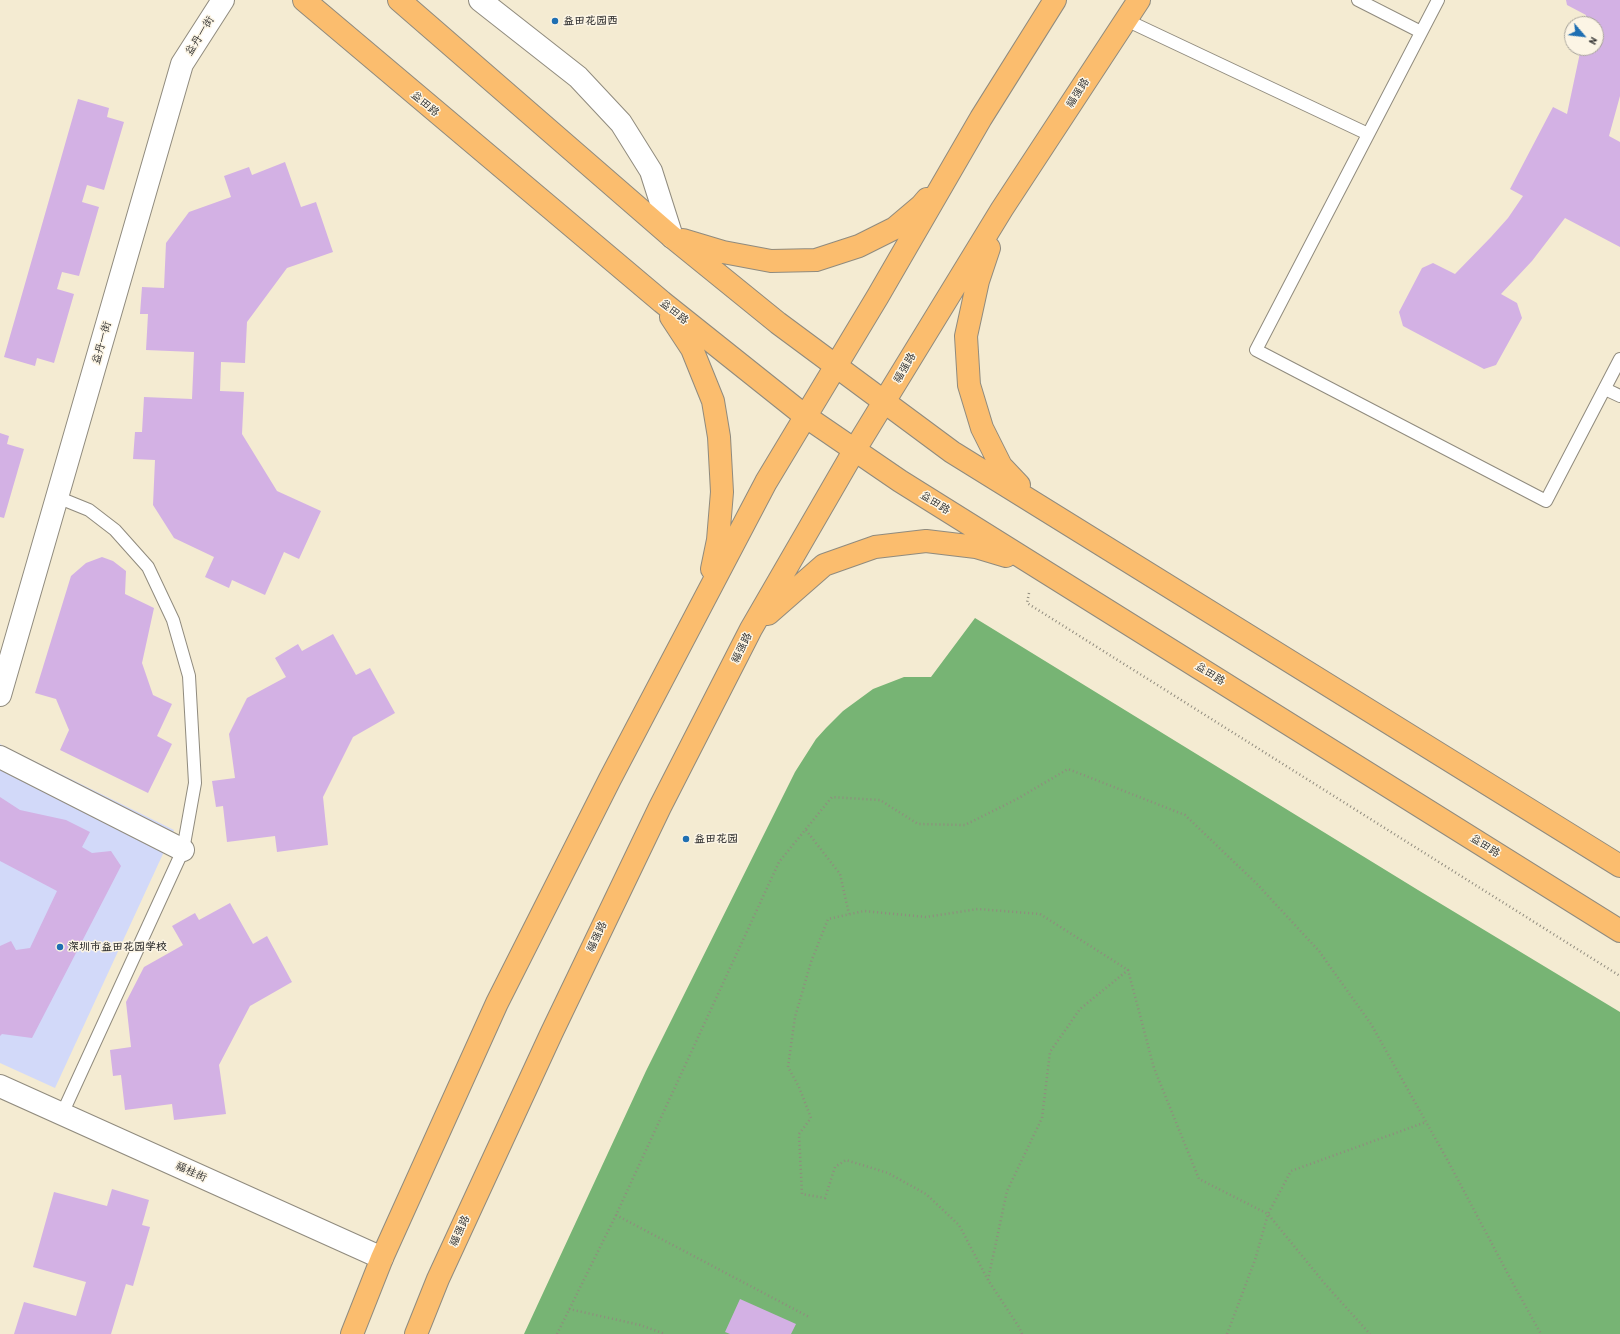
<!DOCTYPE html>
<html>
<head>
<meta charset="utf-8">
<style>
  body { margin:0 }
  #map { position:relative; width:1620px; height:1334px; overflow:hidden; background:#f4ebd2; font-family:"Patrick Hand",sans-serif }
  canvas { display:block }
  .north { position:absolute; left:1564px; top:16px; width:40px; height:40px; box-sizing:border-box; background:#fcf5e5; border:1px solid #a8a49b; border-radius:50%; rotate:118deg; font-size:11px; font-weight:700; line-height:16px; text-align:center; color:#2b2b2b }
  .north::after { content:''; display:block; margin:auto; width:14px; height:18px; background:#1f6fb2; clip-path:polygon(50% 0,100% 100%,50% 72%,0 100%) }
</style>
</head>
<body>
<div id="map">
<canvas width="1620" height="1334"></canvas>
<div class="north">N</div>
</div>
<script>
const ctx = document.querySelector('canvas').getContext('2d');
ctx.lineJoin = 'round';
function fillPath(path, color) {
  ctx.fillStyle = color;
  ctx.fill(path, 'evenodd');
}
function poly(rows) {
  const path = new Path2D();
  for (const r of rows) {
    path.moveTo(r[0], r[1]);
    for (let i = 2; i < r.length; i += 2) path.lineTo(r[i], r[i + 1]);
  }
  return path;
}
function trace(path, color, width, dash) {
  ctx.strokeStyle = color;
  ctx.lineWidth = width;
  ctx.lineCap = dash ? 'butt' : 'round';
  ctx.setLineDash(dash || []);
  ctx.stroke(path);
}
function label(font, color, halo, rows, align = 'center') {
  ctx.font = font + ' "Patrick Hand","LXGW WenKai TC",sans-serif';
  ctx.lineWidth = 3;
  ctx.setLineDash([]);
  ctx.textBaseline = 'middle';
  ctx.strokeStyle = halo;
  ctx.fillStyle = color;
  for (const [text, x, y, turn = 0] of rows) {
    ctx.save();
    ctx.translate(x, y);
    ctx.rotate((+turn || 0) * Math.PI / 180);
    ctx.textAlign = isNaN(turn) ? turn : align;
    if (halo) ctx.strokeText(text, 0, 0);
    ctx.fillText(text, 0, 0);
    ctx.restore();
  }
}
fillPath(poly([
  [0,744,174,830,55,1088,0,1063]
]), '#d2d9f9');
fillPath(poly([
  [975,618,1418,890,1620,1012,1620,1334,524,1334,646,1071,795,772,816,739,826,728,843,711,873,689,904,677,931,677]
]), '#77b474');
fillPath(poly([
  [1566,0,1620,0,1620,96,1609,136,1620,142,1620,247,1565,218,1532,261,1501,294,1517,303,1522,318,1496,365,1484,369,1403,326,1399,312,1422,268,1433,263,1455,274,1491,237,1508,218,1523,196,1510,189,1553,107,1567,114,1581,48,1596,48,1596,24,1585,24,1586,15,1567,5],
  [78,99,109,108,107,117,124,122,104,190,87,185,82,202,99,207,79,276,62,272,57,289,74,294,54,363,37,358,35,366,4,357],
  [285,162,301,207,316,202,333,252,287,268,247,322,245,363,221,362,220,391,244,392,242,434,277,491,321,511,299,559,284,552,265,595,232,580,229,588,205,577,214,557,174,538,153,505,155,460,133,459,135,432,142,432,144,397,192,399,194,352,146,350,148,314,140,314,142,287,164,288,166,243,189,212,231,197,224,176,249,167,252,175],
  [0,433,9,436,7,444,24,449,4,518,0,517],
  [102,557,113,561,126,571,125,594,154,608,142,663,153,695,172,704,157,736,172,744,148,793,60,750,69,730,56,699,35,693,71,576,86,563],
  [333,634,356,675,370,668,395,713,353,737,323,797,328,845,277,852,275,836,227,842,223,806,216,807,212,781,235,778,229,734,247,698,286,677,275,658,298,644,302,651],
  [0,797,20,810,66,820,90,832,82,847,92,853,111,851,121,866,32,1038,2,1034,0,1036,0,946,11,941,16,950,30,948,57,891,0,861],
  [230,903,253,944,267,936,292,982,250,1006,219,1065,226,1114,174,1120,172,1104,125,1110,121,1075,113,1076,110,1050,131,1047,126,1002,144,967,183,945,172,926,195,913,199,920],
  [112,1189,149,1200,142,1225,150,1227,133,1286,126,1284,111,1334,14,1334,24,1302,76,1316,86,1282,33,1267,54,1192,107,1206],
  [740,1299,796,1324,791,1334,730,1334,725,1332]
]), '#d3b1e4');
const lane = poly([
  [1358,0,1421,32],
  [1438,0,1256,350,1546,501,1620,359],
  [1126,20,1368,134],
  [1605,389,1620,396],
  [57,497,89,510,115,530,148,567,173,620,189,676,195,783,183,850,62,1114]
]);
const street = poly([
  [480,0,578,77,621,123,651,171,672,237],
  [0,695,182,64,223,0],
  [0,757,183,850],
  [0,1086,382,1258]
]);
const primary = poly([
  [304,0,662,302,805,416,900,481,1620,931],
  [399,0,672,237,778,323,952,452,1620,866],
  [683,240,723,252,771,261,816,260,859,246,895,228,921,206,927,199],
  [989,248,978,281,966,336,969,385,982,428,1001,466,1019,485],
  [671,317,692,349,713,401,719,437,722,492,718,540,712,569],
  [768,614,824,565,875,547,926,541,976,547,1006,556],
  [352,1334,382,1258,497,1003,610,779,766,482,878,296,981,118,1055,0],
  [416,1334,438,1279,552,1032,660,807,751,629,854,451,1002,209,1139,0]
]);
trace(lane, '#908b7e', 14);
trace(street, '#908b7e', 24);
trace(primary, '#908b7e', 24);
trace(poly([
  [1029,593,1027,603,1620,976],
  [806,830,840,874,849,914],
  [616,1215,809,1317],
  [988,1280,959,1225,926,1194,888,1173,846,1160,835,1167,825,1198,802,1194,799,1134,811,1118,799,1087,788,1067,795,1017,811,962,828,919,864,911,926,917,978,909,1040,914,1128,970,1154,1068,1199,1179,1268,1214,1325,1284,1370,1334],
  [569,1309,640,1325,665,1334],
  [557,1334,616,1215,779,862,832,797,880,800,918,824,965,825,1017,799,1068,769,1185,815,1257,884,1319,951,1371,1024,1448,1161,1517,1291,1541,1334],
  [1022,1334,1019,1327,988,1280,1007,1191,1042,1118,1050,1052,1080,1009,1128,970],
  [1227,1334,1255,1260,1268,1214,1291,1171,1426,1122]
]), '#908b7e', 2.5, [1, 3]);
trace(lane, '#fff', 12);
trace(street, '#fff', 22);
trace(primary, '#fbbd6e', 22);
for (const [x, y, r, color] of [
  [555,21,4,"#1f6fb2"],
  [686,839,4,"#1f6fb2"],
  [60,947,4,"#1f6fb2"]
]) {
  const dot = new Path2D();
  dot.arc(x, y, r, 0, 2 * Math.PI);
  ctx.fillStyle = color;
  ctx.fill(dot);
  trace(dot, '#fcf5e5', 1.5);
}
label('bold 11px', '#2b2b2b', '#fcf5e5', [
  ["益田花园西",563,21],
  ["益田花园",694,839],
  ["深圳市益田花园学校",68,947]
], 'left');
label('11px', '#2b2b2b', '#fcf5e5', [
  ["益丹一街",200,36,-58],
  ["福强路",1078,93,-57],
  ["益田路",425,104,40],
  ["益田路",674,312,39],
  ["益丹一街",102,343,-74],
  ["福强路",905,368,-59],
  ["益田路",935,503,32],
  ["福强路",742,648,-63],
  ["益田路",1210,674,32],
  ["益田路",1485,846,32],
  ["福强路",597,937,-64],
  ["福桂街",191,1172,24],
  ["福强路",460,1231,-65]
]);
</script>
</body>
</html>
